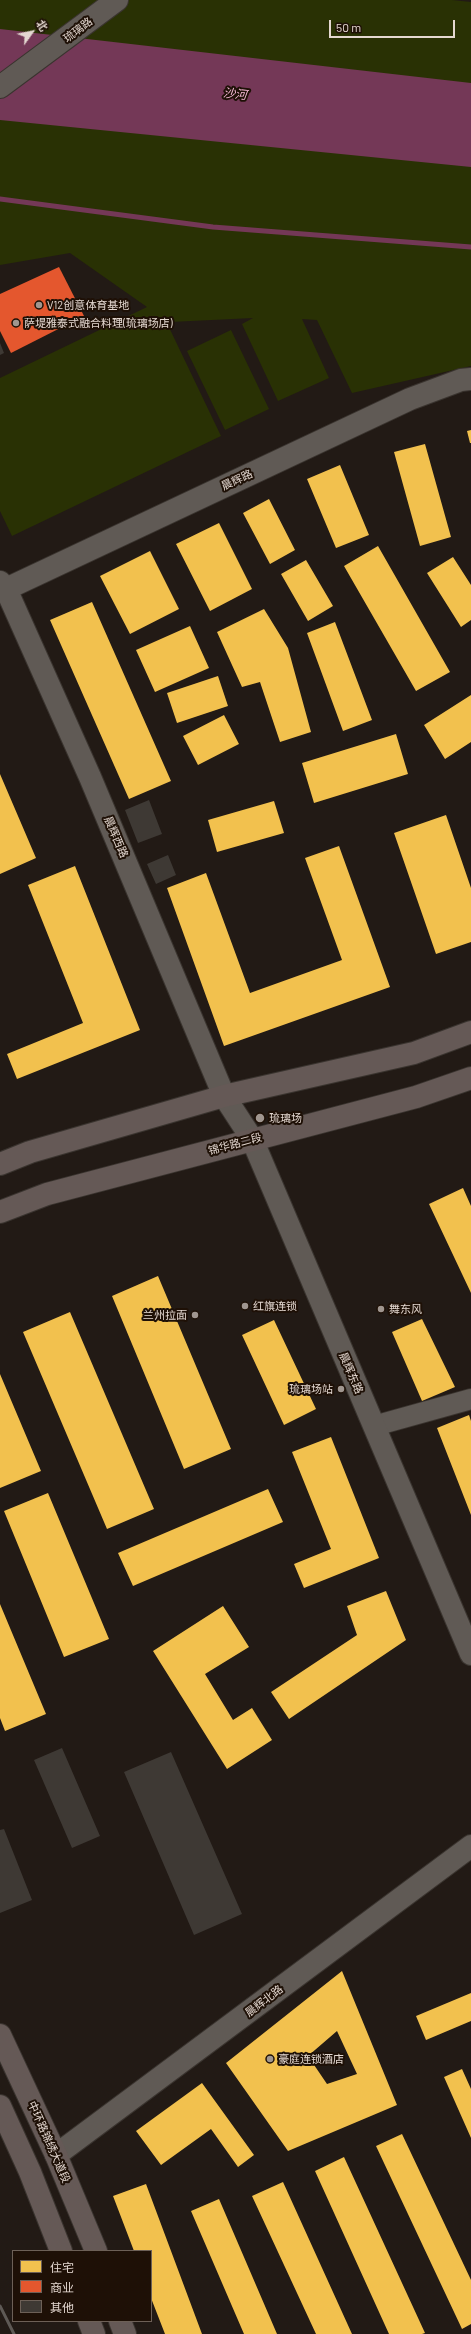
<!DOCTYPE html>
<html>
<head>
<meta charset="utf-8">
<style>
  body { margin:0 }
  #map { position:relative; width:471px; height:2334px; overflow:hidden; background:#221a15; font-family:Barlow,"Noto Sans SC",sans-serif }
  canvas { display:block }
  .legend { position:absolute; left:12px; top:2250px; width:140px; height:72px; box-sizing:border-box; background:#1e1006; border:1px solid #6d6057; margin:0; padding:5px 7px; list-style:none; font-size:12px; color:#e4d8d1 }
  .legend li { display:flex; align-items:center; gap:8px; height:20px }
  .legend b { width:20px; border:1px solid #6d6057 }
  .north { position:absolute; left:12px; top:12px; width:40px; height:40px; -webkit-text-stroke:3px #1e1006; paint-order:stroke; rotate:57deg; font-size:11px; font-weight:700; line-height:16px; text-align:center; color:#e4d8d1 }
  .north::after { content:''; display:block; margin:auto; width:14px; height:18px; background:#e4d8d1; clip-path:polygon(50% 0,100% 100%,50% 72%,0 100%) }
  .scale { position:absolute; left:329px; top:20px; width:126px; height:18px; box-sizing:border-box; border:2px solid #e4d8d1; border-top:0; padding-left:5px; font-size:12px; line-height:14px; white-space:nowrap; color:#e4d8d1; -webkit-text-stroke:3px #1e1006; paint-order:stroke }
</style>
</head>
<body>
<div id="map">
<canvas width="471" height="2334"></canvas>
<ul class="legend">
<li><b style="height:11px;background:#f2c14e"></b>住宅</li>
<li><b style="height:11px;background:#e4572e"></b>商业</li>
<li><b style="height:11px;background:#3e3934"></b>其他</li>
</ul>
<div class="north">北</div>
<div class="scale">50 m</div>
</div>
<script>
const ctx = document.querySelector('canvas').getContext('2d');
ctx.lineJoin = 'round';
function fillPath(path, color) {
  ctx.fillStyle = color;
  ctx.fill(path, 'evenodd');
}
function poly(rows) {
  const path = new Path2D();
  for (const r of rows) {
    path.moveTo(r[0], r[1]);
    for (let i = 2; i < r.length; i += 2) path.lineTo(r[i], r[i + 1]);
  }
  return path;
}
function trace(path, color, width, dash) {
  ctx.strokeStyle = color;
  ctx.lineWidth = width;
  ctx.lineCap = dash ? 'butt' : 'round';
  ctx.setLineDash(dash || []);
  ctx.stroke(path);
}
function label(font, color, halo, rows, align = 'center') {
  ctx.font = font + ' Barlow,"Noto Sans SC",sans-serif';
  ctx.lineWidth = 4;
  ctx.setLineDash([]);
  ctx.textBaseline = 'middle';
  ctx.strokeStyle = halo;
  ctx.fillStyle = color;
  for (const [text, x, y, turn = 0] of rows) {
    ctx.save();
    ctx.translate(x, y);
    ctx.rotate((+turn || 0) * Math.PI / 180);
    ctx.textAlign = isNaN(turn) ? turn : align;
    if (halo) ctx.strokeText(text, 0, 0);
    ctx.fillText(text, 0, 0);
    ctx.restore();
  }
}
fillPath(poly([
  [0,0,452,0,471,2,471,366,352,393,317,320,302,319,329,378,278,401,242,324,253,318,170,322,165,319,221,436,12,536,0,511,0,378,147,307,70,253,0,265],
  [231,330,269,409,225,430,187,351]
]), '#293104');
fillPath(poly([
  [0,29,471,83,471,167,0,120]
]), '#743857');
fillPath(poly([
  [471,430,471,443,470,443,467,431],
  [425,444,451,537,420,546,394,452],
  [340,465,369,535,336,548,307,479],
  [269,499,295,550,270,564,243,513],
  [219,523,252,589,210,611,176,544],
  [378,546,450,672,416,691,344,566],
  [150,551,179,609,130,634,100,576],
  [453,557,471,585,471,620,461,627,427,573],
  [306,560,333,606,308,621,281,574],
  [92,602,171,781,129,799,50,620],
  [264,609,288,648,311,732,280,742,260,682,242,687,217,632],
  [335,622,372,720,343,731,307,633],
  [190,626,209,668,155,692,136,650],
  [218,676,228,706,177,723,167,693],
  [471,695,471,742,445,759,424,725],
  [224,715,239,744,198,765,183,736],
  [396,734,408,774,314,803,302,763],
  [0,774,36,858,0,874],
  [274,801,284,833,217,852,208,820],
  [446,815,471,888,471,942,436,954,394,833],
  [339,846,390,987,224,1046,167,888,206,873,250,993,342,960,305,858],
  [75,866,140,1030,17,1079,7,1054,83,1023,28,885],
  [463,1188,471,1206,471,1293,429,1204],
  [158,1276,231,1449,184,1469,112,1296],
  [70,1312,154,1509,107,1529,23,1332],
  [422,1319,455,1387,422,1401,392,1332],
  [274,1320,316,1409,284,1425,242,1335],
  [0,1374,41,1471,0,1488],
  [469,1415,471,1421,471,1515,437,1428],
  [331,1437,379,1558,304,1588,294,1564,331,1549,292,1452],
  [268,1489,283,1522,133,1586,118,1553],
  [48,1493,109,1639,64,1657,4,1511],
  [386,1591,406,1640,289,1719,271,1692,357,1635,347,1606],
  [0,1604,46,1714,5,1731,0,1718],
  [223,1606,249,1647,205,1674,233,1720,252,1708,272,1740,227,1769,153,1651],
  [342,1971,397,2105,288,2151,226,2063],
  [337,2031,357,2074,327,2084,308,2056],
  [471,1993,471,2021,426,2040,416,2016],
  [462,2069,471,2089,471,2138,444,2077],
  [202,2083,254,2155,238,2167,211,2129,161,2165,136,2131],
  [402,2134,471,2280,471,2324,462,2329,376,2146],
  [344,2157,425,2333,422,2334,389,2334,315,2171],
  [283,2182,352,2334,316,2334,252,2196],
  [146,2184,202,2334,165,2334,151,2298,151,2251,134,2251,113,2196],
  [219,2199,277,2334,244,2334,191,2211]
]), '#f2c14e');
fillPath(poly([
  [59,267,84,316,11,353,0,331,0,294]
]), '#e4572e');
trace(poly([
  [0,199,213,227,471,247]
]), '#743857', 5);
fillPath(poly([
  [0,343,4,353,0,355],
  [149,800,162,834,138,843,125,810],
  [168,855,176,875,156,884,147,864],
  [62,1748,100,1836,72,1848,34,1760],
  [171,1752,242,1914,194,1935,124,1772],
  [4,1829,32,1900,0,1913,0,1830]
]), '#3e3934');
const minor = poly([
  [374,1426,471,1399]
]);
const tertiary = poly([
  [0,87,117,0],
  [0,582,6,589,90,777,224,1096,252,1139,471,1654],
  [6,589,410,399,461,380,471,379],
  [56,2155,471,1846]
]);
const primary = poly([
  [0,1164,30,1152,224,1096,414,1053,471,1032],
  [0,1212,47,1194,416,1097,471,1078],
  [0,2035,56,2155,96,2251],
  [0,2106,30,2172,61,2251],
  [89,2321,94,2334],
  [120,2321,125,2334]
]);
trace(minor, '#3a342f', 22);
trace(tertiary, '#3a342f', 24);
trace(primary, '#3a342f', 24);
trace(minor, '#605a55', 20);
trace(tertiary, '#605a55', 22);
trace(primary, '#655956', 22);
trace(poly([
  [0,2306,14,2334]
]), '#5e5955', 3);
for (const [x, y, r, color] of [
  [39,305,4,"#a0968f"],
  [16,323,4,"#a0968f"],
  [260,1118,5,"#a0968f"],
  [245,1306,4,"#a0968f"],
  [381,1309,4,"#a0968f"],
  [195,1315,4,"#a0968f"],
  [341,1389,4,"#a0968f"],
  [270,2059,4,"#a0968f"]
]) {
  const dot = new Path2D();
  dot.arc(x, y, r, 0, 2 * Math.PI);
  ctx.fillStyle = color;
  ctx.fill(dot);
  trace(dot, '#1e1006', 1.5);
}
label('11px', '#e4d8d1', '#1e1006', [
  ["琉璃路",78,30,-37],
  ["晨辉路",237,480,-25],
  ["晨辉西路",116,837,67],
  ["锦华路二段",235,1144,-15],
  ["晨辉东路",351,1373,67],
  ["晨辉北路",264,2001,-37],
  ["中环路锦绣大道段",49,2142,66]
]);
label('11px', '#e4d8d1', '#1e1006', [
  ["V12创意体育基地",47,305],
  ["萨堤雅泰式融合料理(琉璃场店)",24,323],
  ["琉璃场",269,1118],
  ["红旗连锁",253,1306],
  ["舞东风",389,1309],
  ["兰州拉面",187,1315,"right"],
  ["琉璃场站",333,1389,"right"],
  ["豪庭连锁酒店",278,2059]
], 'left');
label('italic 12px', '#f9bcda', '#1e1006', [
  ["沙河",235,94,6]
]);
</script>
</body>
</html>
